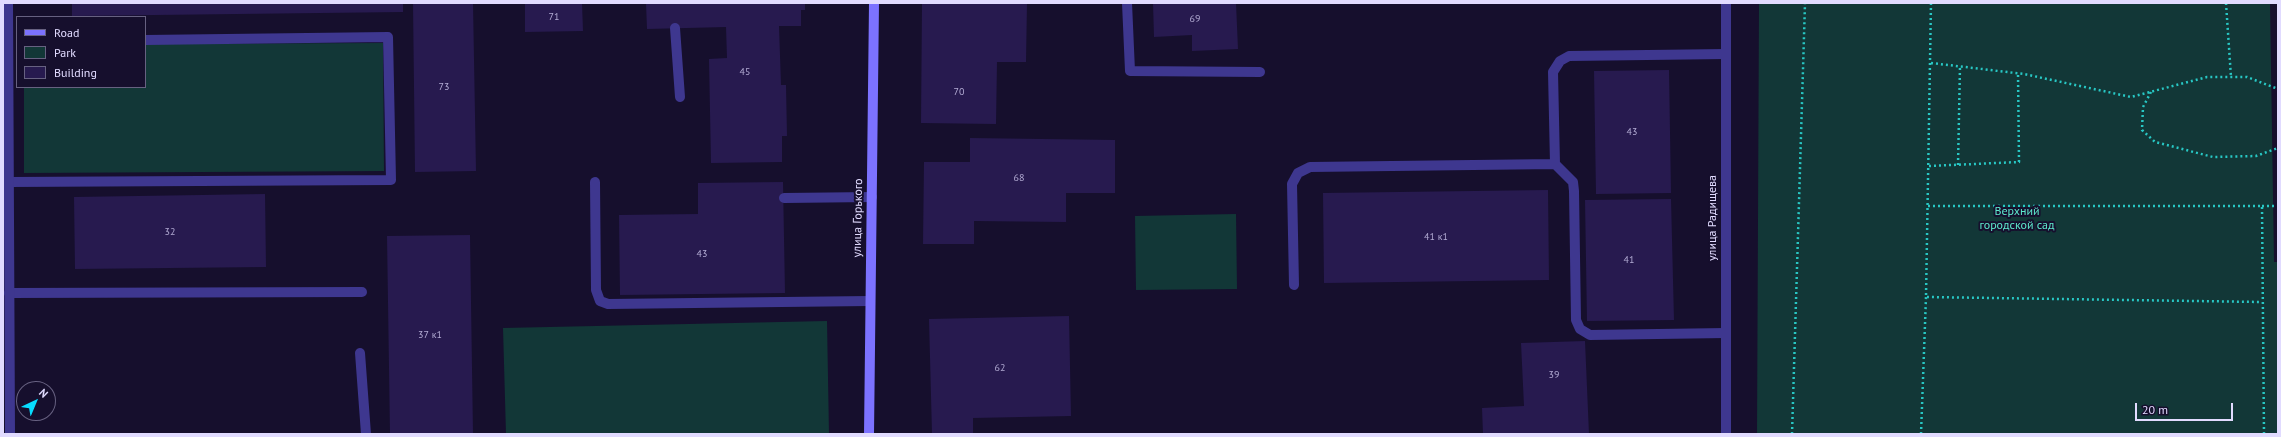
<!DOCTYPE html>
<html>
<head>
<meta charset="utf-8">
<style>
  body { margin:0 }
  #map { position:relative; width:2281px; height:437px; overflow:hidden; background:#160f2d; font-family:"PT Sans",sans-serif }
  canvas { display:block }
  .frame { position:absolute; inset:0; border:4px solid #e1dbff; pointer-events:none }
  .legend { position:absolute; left:16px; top:16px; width:130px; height:72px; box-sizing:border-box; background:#160f2d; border:1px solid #676181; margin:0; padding:5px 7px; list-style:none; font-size:12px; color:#e1dbff }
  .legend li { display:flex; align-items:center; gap:8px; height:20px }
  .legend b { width:20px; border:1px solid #676181 }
  .north { position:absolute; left:16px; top:381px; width:40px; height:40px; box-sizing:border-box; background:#160f2d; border:1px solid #676181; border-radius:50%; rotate:44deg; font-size:11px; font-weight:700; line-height:16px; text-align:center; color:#e1dbff }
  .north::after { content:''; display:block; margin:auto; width:14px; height:18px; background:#07dcff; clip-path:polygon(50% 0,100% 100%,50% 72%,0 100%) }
  .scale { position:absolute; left:2135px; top:403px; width:98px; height:18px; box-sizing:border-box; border:2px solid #e1dbff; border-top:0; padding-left:5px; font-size:12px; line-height:14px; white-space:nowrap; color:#e1dbff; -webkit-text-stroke:3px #160f2d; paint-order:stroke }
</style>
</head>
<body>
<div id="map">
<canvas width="2281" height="437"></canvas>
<div class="frame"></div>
<ul class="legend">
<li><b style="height:5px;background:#7c72ff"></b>Road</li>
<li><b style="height:11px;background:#123737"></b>Park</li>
<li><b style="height:11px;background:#271a4f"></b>Building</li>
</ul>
<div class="north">N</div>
<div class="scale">20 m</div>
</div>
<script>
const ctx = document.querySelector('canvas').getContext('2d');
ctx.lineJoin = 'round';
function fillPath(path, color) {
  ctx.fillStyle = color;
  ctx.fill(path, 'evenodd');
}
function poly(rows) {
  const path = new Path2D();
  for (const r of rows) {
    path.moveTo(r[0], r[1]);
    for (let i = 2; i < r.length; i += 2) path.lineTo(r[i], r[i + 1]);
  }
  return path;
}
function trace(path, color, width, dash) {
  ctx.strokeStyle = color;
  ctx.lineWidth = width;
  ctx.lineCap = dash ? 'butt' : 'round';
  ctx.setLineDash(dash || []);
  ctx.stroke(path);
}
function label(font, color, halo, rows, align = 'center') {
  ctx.font = font + ' "PT Sans",sans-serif';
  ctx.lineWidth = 4;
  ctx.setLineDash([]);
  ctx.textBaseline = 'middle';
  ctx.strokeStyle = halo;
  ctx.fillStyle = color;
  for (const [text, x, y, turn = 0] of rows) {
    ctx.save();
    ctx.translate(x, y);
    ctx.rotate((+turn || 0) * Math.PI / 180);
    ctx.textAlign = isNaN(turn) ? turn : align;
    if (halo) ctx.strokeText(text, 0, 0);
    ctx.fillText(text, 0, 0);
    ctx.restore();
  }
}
fillPath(poly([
  [1759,3,2270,3,2274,262,2278,262,2278,434,1757,434],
  [383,43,384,171,24,173,24,87,145,87,145,44],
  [1236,214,1237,289,1136,290,1135,216],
  [827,321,829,434,506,434,503,328]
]), '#123737');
fillPath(poly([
  [72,3,403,3,403,12,72,16],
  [413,3,473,3,476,171,415,172],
  [525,3,582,3,583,31,525,32],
  [646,3,805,3,805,10,801,10,801,26,779,26,781,85,786,85,787,136,782,136,782,162,711,163,709,59,727,58,726,27,647,29],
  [922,3,1027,3,1026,62,997,62,996,124,921,123],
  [1153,3,1236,3,1238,49,1192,51,1192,35,1154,37],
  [1669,70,1671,193,1596,194,1594,71],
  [970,138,1115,140,1115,193,1066,193,1066,222,974,221,974,244,923,244,924,162,970,162],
  [783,182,785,293,620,295,619,215,698,214,698,183],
  [1548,190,1549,280,1324,283,1323,193],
  [265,194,266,267,75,269,74,197],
  [1671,199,1674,320,1587,321,1585,200],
  [470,235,473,434,390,434,387,236],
  [1069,316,1071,416,973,418,973,434,932,434,929,319],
  [1585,341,1589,434,1483,434,1482,408,1524,406,1521,343]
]), '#271a4f');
trace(poly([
  [1931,3,1926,297,2261,302],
  [2226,3,2231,77],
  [1931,63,2024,74,2131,97,2207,77,2247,77,2278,89],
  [2151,92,2143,107,2142,130,2155,142,2213,157,2256,156,2278,148],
  [1958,165,1960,66],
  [1929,166,2019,162,2018,73],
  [1928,206,2262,206,2264,434],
  [2262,206,2278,206],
  [1792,434,1805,3],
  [1921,434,1926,297]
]), '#28c7c4', 2.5, [2, 3]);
trace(poly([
  [1127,3,1130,71,1260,72],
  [675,28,680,97],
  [1555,164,1573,182,1574,191,1576,320,1580,329,1590,335,1726,333],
  [9,182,391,180,388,37,145,40],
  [595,182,596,290,600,301,608,304,870,301],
  [784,198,872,197],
  [1294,285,1292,184,1298,173,1310,167,1555,164,1553,72,1560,61,1569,56,1726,54],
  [9,293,362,292],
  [360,353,366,434]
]), '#3e378f', 10);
trace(poly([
  [8,3,10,434],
  [1726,434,1726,3]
]), '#3e378f', 10);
trace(poly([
  [869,434,874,3]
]), '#7c72ff', 10);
label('10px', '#b2abd3', null, [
  ["71",554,17],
  ["69",1195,19],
  ["45",745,72],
  ["73",444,87],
  ["70",959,92],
  ["43",1632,132],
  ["68",1019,178],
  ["32",170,232],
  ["41 к1",1436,237],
  ["43",702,254],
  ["41",1629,260],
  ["37 к1",430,335],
  ["62",1000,368],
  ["39",1554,375]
]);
label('12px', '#5de9cc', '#160f2d', [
  ["Верхний",2017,212],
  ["городской сад",2017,226]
]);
label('12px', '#e1dbff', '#160f2d', [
  ["улица Горького",858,218,-89],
  ["улица Радищева",1713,218,-90]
]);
</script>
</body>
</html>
